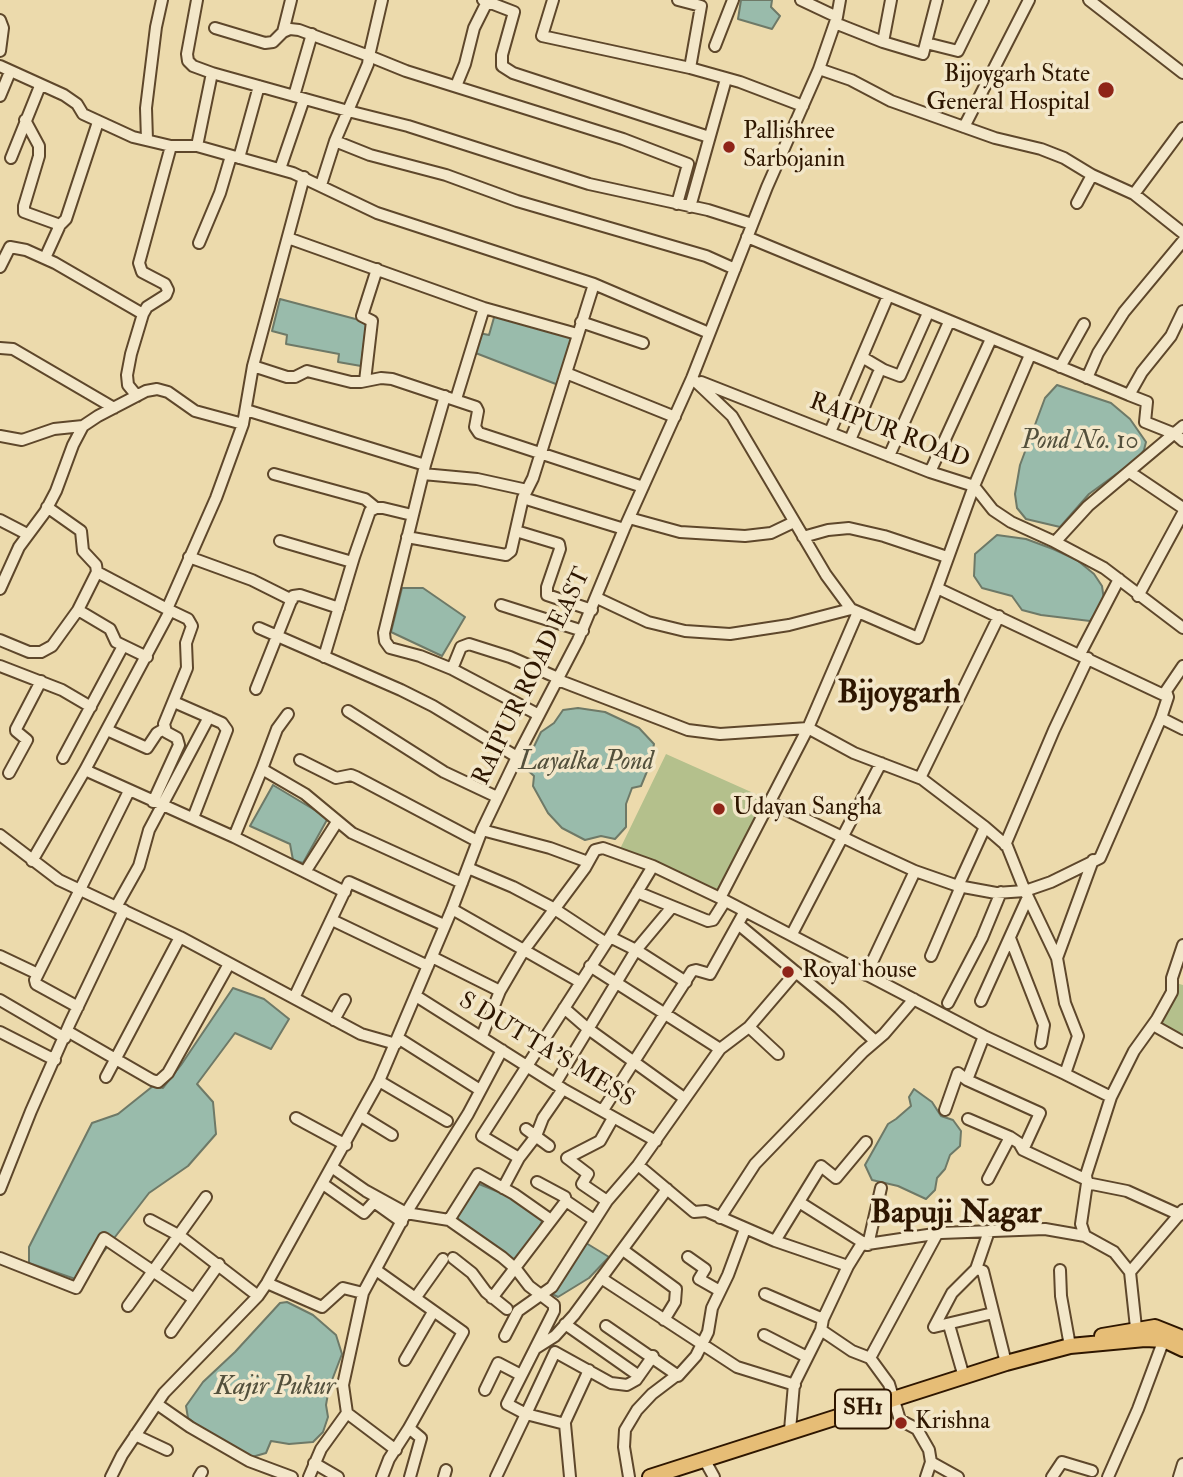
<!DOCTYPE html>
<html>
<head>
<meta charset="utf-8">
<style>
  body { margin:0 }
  canvas { display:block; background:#ecdaac }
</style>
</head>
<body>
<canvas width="1183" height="1477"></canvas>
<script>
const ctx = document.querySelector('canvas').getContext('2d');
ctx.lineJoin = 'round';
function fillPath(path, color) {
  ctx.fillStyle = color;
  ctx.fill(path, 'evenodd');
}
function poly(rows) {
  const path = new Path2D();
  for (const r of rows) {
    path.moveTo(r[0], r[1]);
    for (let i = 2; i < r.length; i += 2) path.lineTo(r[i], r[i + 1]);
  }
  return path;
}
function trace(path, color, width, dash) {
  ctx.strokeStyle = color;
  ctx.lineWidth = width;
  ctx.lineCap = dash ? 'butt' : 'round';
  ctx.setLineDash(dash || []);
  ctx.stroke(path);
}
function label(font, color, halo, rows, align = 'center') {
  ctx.font = font + ' "IM FELL Double Pica",serif';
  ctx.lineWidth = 7;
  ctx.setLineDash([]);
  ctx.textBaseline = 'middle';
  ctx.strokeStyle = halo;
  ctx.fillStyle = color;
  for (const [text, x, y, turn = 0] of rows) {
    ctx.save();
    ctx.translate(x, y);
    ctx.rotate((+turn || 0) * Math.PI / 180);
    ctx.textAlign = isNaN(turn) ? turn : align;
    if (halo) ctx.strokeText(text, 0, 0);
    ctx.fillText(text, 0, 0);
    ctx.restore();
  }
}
fillPath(poly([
  [666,754,769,800,718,897,619,851],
  [1176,983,1183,985,1183,1041,1157,1025]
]), '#b4c08c');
const water = poly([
  [741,0,772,0,771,7,780,16,772,29,738,19,741,0],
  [280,299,363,321,366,326,361,366,338,362,339,354,286,344,287,335,272,331,280,299],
  [495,314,575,339,561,386,473,352,479,333,489,335,495,314],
  [1057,385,1111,403,1130,419,1146,442,1144,450,1137,459,1089,494,1060,527,1026,519,1017,508,1015,494,1020,465,1045,398,1057,385],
  [997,535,1026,539,1053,549,1077,560,1094,574,1102,586,1104,600,1090,621,1041,615,1022,610,1012,596,982,588,974,576,975,554,997,535],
  [402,588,423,588,465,617,442,656,391,632,402,588],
  [578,708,605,712,639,728,654,744,650,764,641,786,632,788,626,804,626,827,615,839,601,836,585,840,562,828,548,813,533,786,534,776,524,767,541,732,554,723,563,710,578,708],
  [273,785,328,818,303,863,293,860,290,844,250,826,273,785],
  [233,988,264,999,289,1019,271,1049,235,1033,197,1084,213,1102,216,1134,188,1166,149,1193,81,1281,29,1263,29,1247,92,1123,118,1114,153,1086,163,1088,181,1065,233,988],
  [914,1089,932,1102,941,1116,953,1120,961,1131,960,1146,950,1155,945,1169,937,1178,935,1190,926,1199,898,1186,872,1180,865,1165,888,1124,896,1119,911,1106,909,1097,914,1089],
  [479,1184,506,1195,543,1220,527,1251,518,1260,506,1257,464,1230,456,1215,479,1184],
  [586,1243,609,1257,589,1278,558,1297,550,1293,586,1243],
  [287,1302,313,1315,336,1335,342,1354,329,1388,326,1405,328,1417,323,1432,313,1442,289,1444,271,1441,266,1453,252,1457,201,1428,188,1418,186,1406,203,1382,235,1352,280,1303,287,1302]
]);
fillPath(water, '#99bbab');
trace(water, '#6e7967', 2);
const minor = poly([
  [197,0,187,54,188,61,193,66,212,73],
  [483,0,514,12,502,55,502,66,513,73,709,137],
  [553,0,542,36,690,68,740,82,803,106],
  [678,0,701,6,690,68],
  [801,0,837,17],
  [1089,0,1183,73],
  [0,20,3,28,0,51],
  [835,23,883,42,923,54,937,0],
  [215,28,265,43,273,42,283,32,290,29,299,30,369,56,382,0],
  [283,32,291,0],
  [883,42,891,0],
  [926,43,958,51,983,0],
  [715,46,733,0],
  [0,66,64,95,77,104,83,114,133,137,171,146,197,146,293,173,377,213,594,284,709,333],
  [819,69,851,80,891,101,995,138,1041,149,1064,158,1092,175,1134,194,1183,233],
  [456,86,465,64,474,28,487,2],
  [0,96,10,72],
  [294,96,312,34],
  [25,120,39,146,39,156,24,206,24,212,60,225,66,219,98,122],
  [964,127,1029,0],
  [147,140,146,108,156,27,162,0],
  [335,141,370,155,446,175,517,201,706,256,735,269],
  [197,146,212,73,348,111,408,126,589,184,708,210,752,224],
  [11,158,40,86],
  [239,158,259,86],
  [280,169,304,99],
  [321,185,335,141,368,64,369,56,406,71,623,139,688,164,677,204],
  [1134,194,1183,128],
  [1077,203,1092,175],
  [690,207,726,79],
  [747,237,1129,395,1142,372,1171,336,1183,311],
  [288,238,484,308,577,334],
  [199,243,220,193,231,156],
  [45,258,60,225],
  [0,267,10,247,26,250,55,263,143,314],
  [581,322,643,343],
  [0,348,13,349,114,408],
  [1030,355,974,486,993,510,1011,522,1055,542],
  [862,357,884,370,900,376,928,313],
  [253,366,287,377,295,377,307,371,351,382,361,382,381,378,392,379,476,407,478,411,475,427,479,433,643,487],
  [1060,367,1084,324],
  [566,373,675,417],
  [692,378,732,416,826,575,851,609,858,612,808,728,720,898,984,1036,1065,1074,1111,1097,1086,1175,1087,1183,1081,1224,1085,1236,1114,1252,1130,1272,1137,1337],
  [1087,378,1098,353,1124,312,1183,241],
  [365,381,372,321,362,316,377,269],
  [701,382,930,472,974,486,937,588,1168,697],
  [1129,395,1147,402,1145,422,1175,434,1183,441],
  [137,396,128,385,127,375,131,354,143,314,147,307,166,295,168,290,165,284,142,272,139,263,171,146],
  [456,399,484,308],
  [246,410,425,465,423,474,477,479,527,490,523,498,624,529],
  [1183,426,1088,506,1055,542,1104,568,1183,628],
  [830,432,888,296],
  [0,436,22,440,54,429,83,426],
  [850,440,878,374],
  [889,456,949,322],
  [425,465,445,396],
  [930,472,991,339],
  [1131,473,1183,508],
  [274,474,365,499,376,508],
  [423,474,384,633,385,641,390,648,420,656,452,669,539,715],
  [527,490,533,478,594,284],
  [47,507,81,531,83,551,96,565,97,572],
  [629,518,680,532,745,536,771,533,794,522],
  [0,520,27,534],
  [516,531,559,544,560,549,547,587,547,595,592,610],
  [407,537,506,555,511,551,523,498],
  [803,537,828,530,849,528,884,536,947,557],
  [280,541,352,562],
  [189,557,252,580,292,600],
  [0,589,19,547,45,512,56,491,73,445,83,426,98,416,146,391,157,389,168,392,195,411,243,424],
  [1138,596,1183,513],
  [597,598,648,622,685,631,730,634,789,625,851,609],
  [501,605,583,631],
  [78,610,110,629,116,642,147,657],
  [858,612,918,638,937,588],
  [259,628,401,690,433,706,517,757],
  [0,640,29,652,41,652,52,646,78,610,97,572,167,609],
  [1080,654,1119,579],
  [324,657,354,557,370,511,376,508,383,508,412,515],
  [0,666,62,690,91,707],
  [452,669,461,647,469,644,510,657,558,678],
  [558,680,688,730,720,734,808,728],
  [256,689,293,596,300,595,339,608],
  [174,702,222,723,227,730,193,818],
  [348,711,444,772,497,797],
  [1161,718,1183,729],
  [808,728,854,753,922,779,985,827,1007,846,1025,891,1057,958,1065,1003,1078,1036,1065,1074],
  [107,730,147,748,157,733,164,729],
  [63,758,123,646],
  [300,760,336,778,351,775,356,777,477,841],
  [262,769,277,729,288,714],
  [85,770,170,611],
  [9,773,27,740,16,731,16,729,41,681],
  [920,778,999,616],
  [153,802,179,745,177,738,166,732,164,724,187,668,186,643,192,626,188,619,167,609,216,498,243,424,253,366,304,177],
  [770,802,863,847,915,871,958,886,996,893,1025,891,1051,882,1100,858,1161,718,1168,697,1166,691,1183,666],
  [482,830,550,848,588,862],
  [0,835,59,880,180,937,361,1034,396,1044],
  [234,837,305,872,337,822],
  [1005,845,1054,730,1088,658],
  [32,861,85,770,234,837,262,769,305,794,352,833,462,883],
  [468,868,513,887,553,908,606,943],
  [305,872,345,892],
  [637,892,708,921,713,920,725,901],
  [116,907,139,866,149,830,209,717],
  [452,909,580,982],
  [332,920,428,966],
  [738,924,839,1008,875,1041],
  [792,934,881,763],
  [610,937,636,950,686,982],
  [1010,938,1044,1025,1041,1043],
  [0,956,38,974],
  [931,956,959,891,958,886,985,827],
  [432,957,500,991],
  [1057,958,1093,860],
  [590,966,720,1049],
  [866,975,915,871],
  [416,996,563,1089,656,1141],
  [294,998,349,882,444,925],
  [0,1000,65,1038],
  [981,1001,1028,897],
  [948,1003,982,938,1001,892],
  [78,1007,36,984,35,980,129,791],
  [564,1008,587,1028,684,1098],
  [334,1020,345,1000],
  [1153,1025,1183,1042],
  [749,1027,778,1054],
  [67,1031,152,1080,158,1082,168,1073,229,964],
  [0,1032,55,1060],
  [482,1036,500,991,524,950,585,868,595,850,603,848,653,866,720,898],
  [398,1038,480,1090],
  [106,1077,180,937],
  [967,1080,984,1036],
  [379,1081,447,1121],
  [555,1084,636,950,672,907],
  [1111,1097,1134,1051,1157,1019,1172,992,1172,978,1183,945],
  [603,1110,692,971,696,970,710,974,745,911],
  [945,1110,958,1073,967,1080,1040,1113,1023,1150],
  [361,1116,392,1135],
  [296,1118,346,1145],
  [613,1118,600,1141,567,1158,588,1174,582,1184,607,1201,638,1165,720,1049,749,1027,796,972],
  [968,1119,1010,1137,1019,1143,1023,1150,1087,1180],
  [526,1129,549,1146],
  [519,1158,482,1136,610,937,653,866],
  [638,1165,694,1212,706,1211,775,1241,848,1266],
  [333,1168,366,1191,406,1213,449,1220,502,1257,516,1269,529,1286,554,1305,554,1311,507,1404,526,1414,555,1352,611,1383,627,1385,636,1380,653,1356],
  [988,1179,1010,1137],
  [537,1182,565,1197,566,1201,594,1220],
  [1087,1183,1127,1191,1180,1215],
  [323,1184,364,1213,374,1202,402,1222],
  [503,1188,519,1158,536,1136,543,1118,563,1089],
  [0,1189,31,1111,70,1023,124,910],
  [799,1202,867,1245],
  [720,1218,755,1164,863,1052,884,1034,914,999],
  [150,1220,180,1236,258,1296],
  [449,1220,478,1174,514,1194,551,1220],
  [989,1231,976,1269,952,1293,934,1327,993,1313],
  [775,1241,821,1166,836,1178,866,1142],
  [868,1245,881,1188],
  [623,1250,676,1289,675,1302,664,1320],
  [688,1257,705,1269,699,1279,720,1291],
  [0,1258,76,1288,104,1238,194,1299],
  [453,1258,472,1273,486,1292,507,1309],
  [976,1269,983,1271,1006,1363],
  [376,1270,463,1332,409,1428,421,1438,410,1477],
  [1060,1270,1061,1296,1070,1346],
  [1130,1272,1183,1210],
  [601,1278,737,1367,795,1385],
  [267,1283,322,1307,343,1288,363,1293,406,1213,468,1114,502,1050],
  [765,1294,823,1319],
  [416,1297,443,1259],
  [492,1298,566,1201],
  [128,1306,206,1197],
  [565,1324,639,1376],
  [949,1325,964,1377],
  [606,1326,677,1375],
  [821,1330,852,1351,870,1358,889,1384,900,1420,917,1429,929,1450,931,1462,926,1477],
  [171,1332,219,1264],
  [764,1335,807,1357],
  [505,1336,518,1311,552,1287,607,1201],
  [536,1348,555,1336,574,1315,667,1189],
  [870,1358,937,1234],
  [405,1360,433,1312],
  [485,1390,498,1363,521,1375],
  [157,1404,190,1427,249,1461,292,1477],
  [347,1413,343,1385,363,1293],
  [564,1424,589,1370],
  [790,1430,794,1384,821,1330,823,1319,848,1266,861,1245,941,1233,1045,1229,1085,1236],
  [135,1435,167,1450],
  [704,1459,714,1477],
  [931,1462,958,1477],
  [314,1463,338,1477],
  [111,1477,122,1455,164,1393,258,1296,267,1283,379,1081,452,909,482,830,517,757,578,640,624,529,692,378,767,187,819,69,837,17,840,0],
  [199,1477,202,1472],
  [309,1477,321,1449,347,1413,396,1450],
  [382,1477,389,1459,409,1428],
  [444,1477,446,1470],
  [496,1477,526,1414,565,1424,570,1477],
  [629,1477,624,1447,625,1430,637,1410,652,1394,677,1375,678,1376,696,1356,708,1332,712,1308,728,1275,745,1229],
  [1052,1477,1062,1462,1092,1471],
  [1108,1477,1138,1409,1166,1334],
  [1179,1477,1183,1464]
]);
const major = poly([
  [1102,1336,1155,1327,1180,1337],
  [650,1477,1006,1363,1070,1346,1145,1339,1164,1340,1183,1349]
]);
trace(minor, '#5e472b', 14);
trace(major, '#2e1600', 18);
trace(minor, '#f3e7c9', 10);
trace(major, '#e6bd76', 14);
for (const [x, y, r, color] of [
  [1106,90,9,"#8f2418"],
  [729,147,7,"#8f2418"],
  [719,809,7,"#8f2418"],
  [788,972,7,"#8f2418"],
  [901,1423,7,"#8f2418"]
]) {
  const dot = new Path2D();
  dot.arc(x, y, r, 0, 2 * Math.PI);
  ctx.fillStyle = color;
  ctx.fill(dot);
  trace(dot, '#f3e7c9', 2.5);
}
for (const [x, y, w] of [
  [863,1409,56]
]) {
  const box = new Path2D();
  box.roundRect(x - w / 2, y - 19.5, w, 39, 5);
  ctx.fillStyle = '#f3e7c9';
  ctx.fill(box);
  trace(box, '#2e1600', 2);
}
label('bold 23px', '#2e1600', null, [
  ["SH1",863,1409]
]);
label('24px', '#2e1600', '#f3e7c9', [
  ["Bijoygarh State",1090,76,"right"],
  ["General Hospital",1090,104,"right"],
  ["Pallishree",743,133],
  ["Sarbojanin",743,161],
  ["Udayan Sangha",733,809],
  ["Royal house",802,972],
  ["Krishna",915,1423]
], 'left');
label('24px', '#2e1600', '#f3e7c9', [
  ["RAIPUR ROAD",889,432,21],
  ["RAIPUR ROAD EAST",533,677,-64],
  ["S DUTTA'S MESS",546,1051,31]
]);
label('italic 26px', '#53503c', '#f3e7c9', [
  ["Pond No. 10",1080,442],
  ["Layalka Pond",586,763],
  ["Kajir Pukur",275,1388]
]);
label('bold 32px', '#2e1600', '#f3e7c9', [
  ["Bijoygarh",899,695],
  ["Bapuji Nagar",956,1215]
]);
</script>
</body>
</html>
